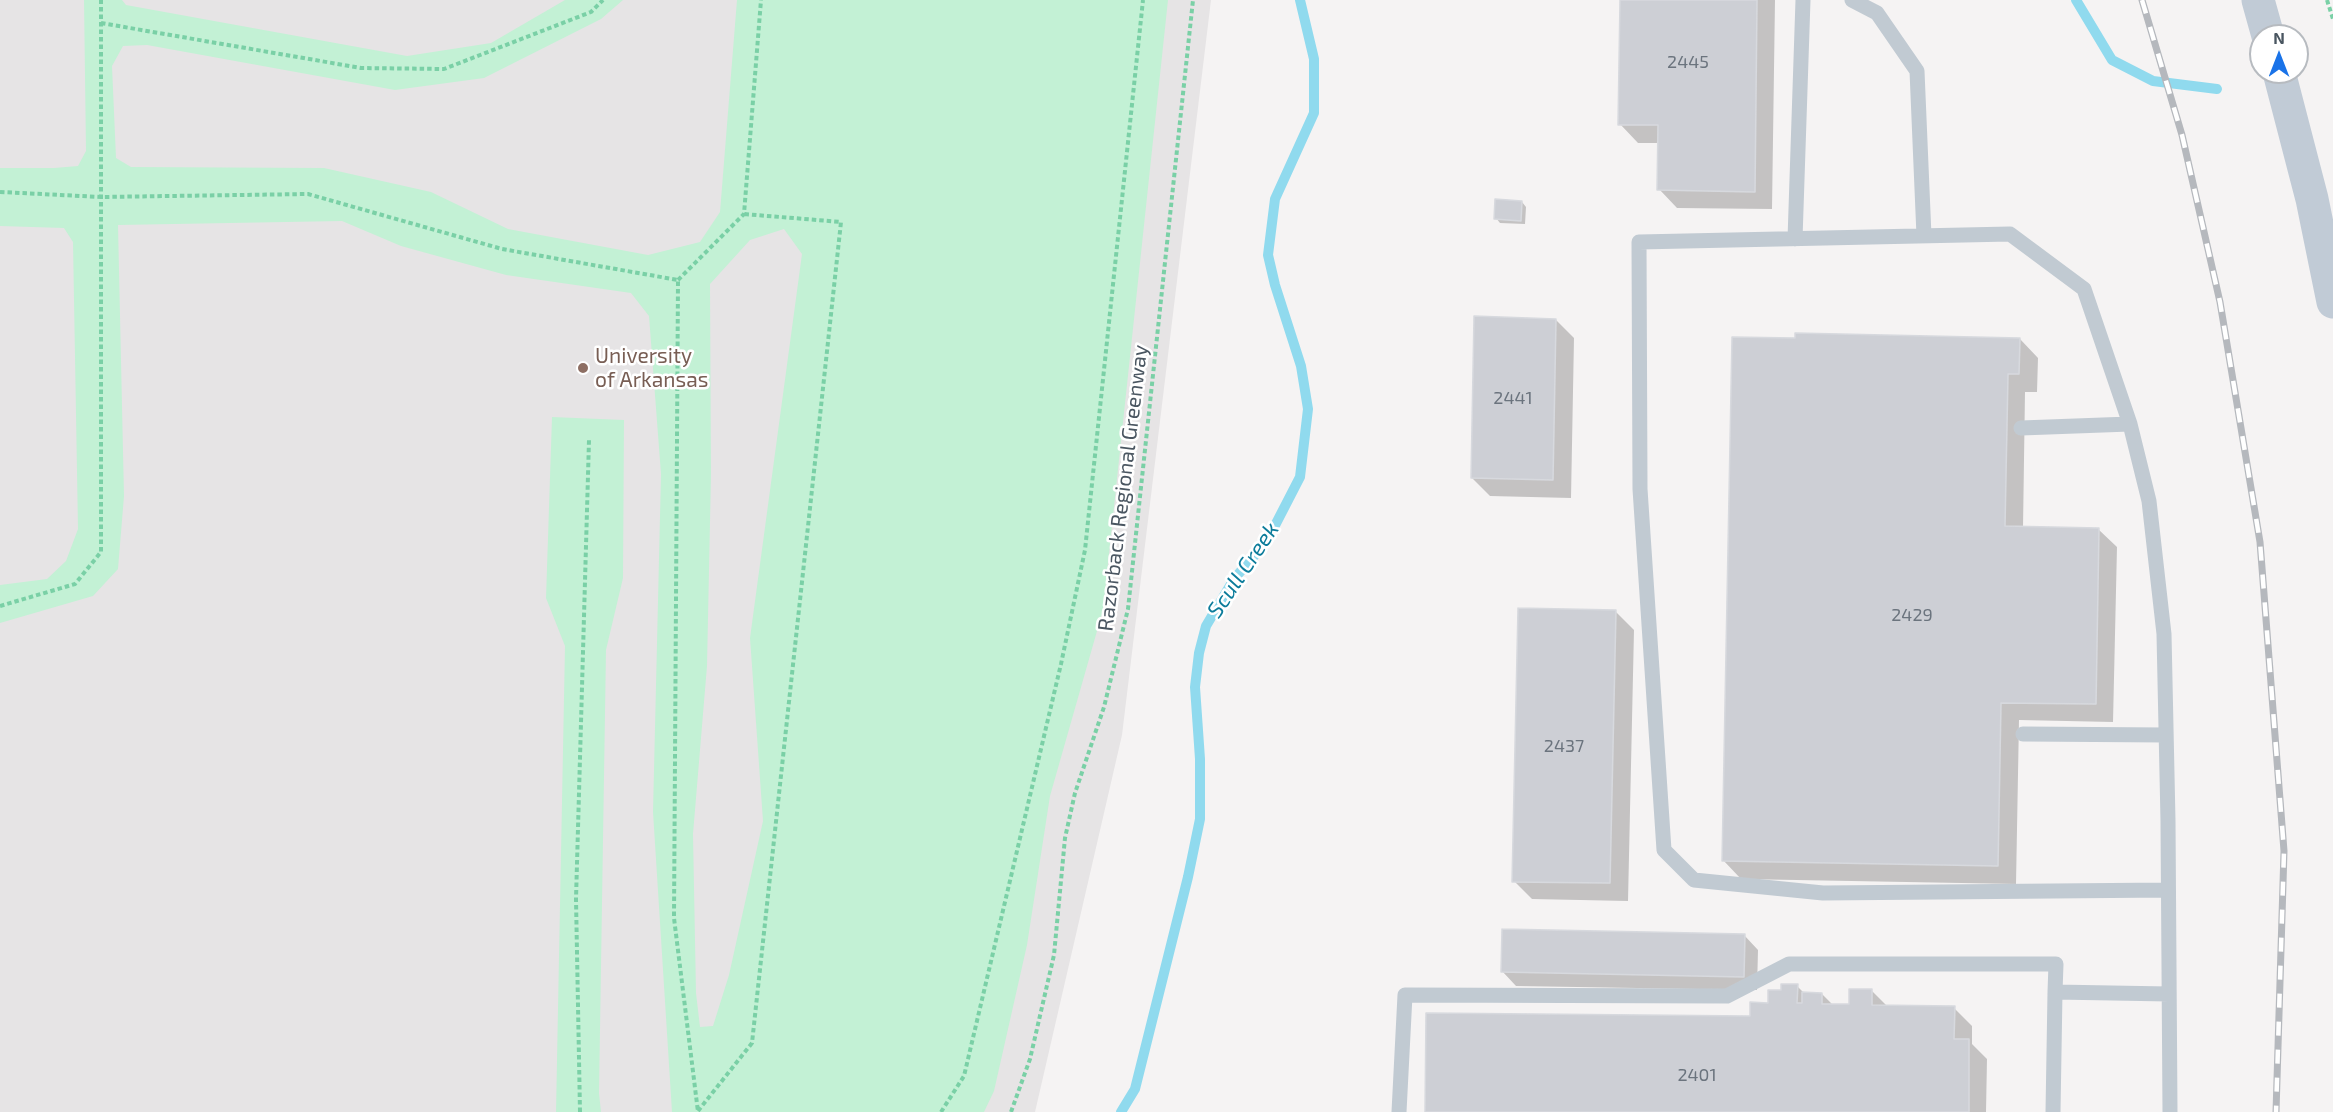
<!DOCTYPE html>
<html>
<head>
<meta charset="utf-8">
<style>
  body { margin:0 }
  #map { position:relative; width:2333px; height:1112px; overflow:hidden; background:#f5f3f3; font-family:"Exo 2",sans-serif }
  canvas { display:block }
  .north { position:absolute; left:2249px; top:24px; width:60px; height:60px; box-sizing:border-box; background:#fff; border:2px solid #b7bbc0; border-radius:50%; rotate:0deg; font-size:16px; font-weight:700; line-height:24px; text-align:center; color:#4a5661 }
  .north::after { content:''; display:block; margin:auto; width:21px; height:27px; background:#1a73e8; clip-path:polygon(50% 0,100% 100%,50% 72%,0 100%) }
</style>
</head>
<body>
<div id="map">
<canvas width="2333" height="1112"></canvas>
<div class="north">N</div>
</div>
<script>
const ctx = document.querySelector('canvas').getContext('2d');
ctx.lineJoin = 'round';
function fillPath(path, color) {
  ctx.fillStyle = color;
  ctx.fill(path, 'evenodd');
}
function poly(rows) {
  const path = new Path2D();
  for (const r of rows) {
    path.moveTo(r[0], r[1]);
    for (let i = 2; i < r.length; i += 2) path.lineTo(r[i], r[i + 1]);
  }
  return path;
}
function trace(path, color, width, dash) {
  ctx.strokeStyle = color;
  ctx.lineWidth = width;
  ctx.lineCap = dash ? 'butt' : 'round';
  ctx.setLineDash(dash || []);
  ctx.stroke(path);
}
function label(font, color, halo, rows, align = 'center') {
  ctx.font = font + ' "Exo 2",sans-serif';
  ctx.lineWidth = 5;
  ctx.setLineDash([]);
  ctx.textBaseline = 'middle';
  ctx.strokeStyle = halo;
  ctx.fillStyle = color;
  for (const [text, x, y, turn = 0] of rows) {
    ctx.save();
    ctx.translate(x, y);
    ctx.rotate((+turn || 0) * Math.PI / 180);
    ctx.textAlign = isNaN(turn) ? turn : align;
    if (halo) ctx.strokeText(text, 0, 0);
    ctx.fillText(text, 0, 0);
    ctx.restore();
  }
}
fillPath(poly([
  [0,0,1211,0,1122,735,1035,1112,0,1112]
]), '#e6e4e5');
fillPath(poly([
  [84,0,122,0,126,5,407,56,491,43,565,0,623,0,601,19,484,78,395,90,147,45,123,46,112,66,116,158,131,167,324,168,431,192,508,229,648,255,700,242,720,212,737,0,1168,0,1103,610,1050,796,1027,945,994,1091,984,1112,672,1112,653,812,661,474,649,316,631,293,506,275,401,246,342,221,118,225,124,496,118,569,93,596,0,623,0,585,47,579,66,561,78,529,73,242,64,228,0,226,0,168,54,168,78,166,86,151],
  [784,229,802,254,750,638,763,821,729,975,713,1026,700,1027,696,993,693,834,707,666,711,474,710,284,750,240],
  [552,417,624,420,623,578,606,650,599,1093,601,1112,556,1112,565,646,546,598]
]), '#c3f1d5');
fillPath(poly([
  [1622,0,1775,0,1772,209,1677,208,1659,189,1660,143,1638,143,1620,124],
  [1522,202,1526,207,1525,224,1500,223,1496,218],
  [1556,320,1574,338,1571,498,1490,496,1472,478],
  [2020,339,2038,358,2037,392,2025,392,2023,528,2098,529,2117,547,2113,722,2019,720,2016,884,1741,879,1723,860],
  [1615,611,1634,630,1628,901,1532,899,1514,881],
  [1744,935,1758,950,1757,990,1516,986,1502,971],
  [1797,986,1805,994,1822,994,1833,1005,1850,1006,1872,991,1888,1007,1954,1008,1972,1026,1972,1044,1987,1059,1986,1112,1427,1112,1751,1018,1783,992]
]), '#0003');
trace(poly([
  [2076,0,2112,60,2153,81,2217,89],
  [1121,1112,1135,1089,1188,877,1200,819,1200,759,1195,687,1199,653,1206,626,1234,579,1267,541,1300,477,1308,409,1301,366,1275,285,1268,255,1275,199,1314,113,1314,59,1300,0]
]), '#90daee', 10);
const building = poly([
  [1620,0,1757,0,1755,192,1657,190,1658,125,1618,125,1620,0],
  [1495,199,1522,201,1521,221,1494,219,1495,199],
  [1474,316,1556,319,1553,480,1471,478,1474,316],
  [1795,333,2020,338,2019,374,2008,374,2005,526,2099,528,2096,704,2001,703,1998,866,1722,861,1732,337,1795,338,1795,333],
  [1518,608,1616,610,1610,883,1512,882,1518,608],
  [1502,929,1745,934,1744,977,1501,972,1502,929],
  [1781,984,1798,984,1797,1003,1802,1003,1802,992,1822,993,1822,1004,1849,1004,1849,989,1872,989,1872,1005,1955,1006,1954,1039,1969,1039,1969,1112,1425,1112,1426,1013,1750,1016,1750,1002,1768,1003,1768,990,1781,990,1781,984]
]);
fillPath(building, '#cdcfd5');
trace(building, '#d7d9de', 1.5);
trace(poly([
  [2327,0,2333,19],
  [101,23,361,68,444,69,591,12,603,0],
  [0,192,101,197,308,194,502,249,678,280,674,918,698,1112],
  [678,280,744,214,761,0],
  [0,606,75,584,101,552,101,0],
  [698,1111,752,1043,841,222,744,214],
  [580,1112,576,899,589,440],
  [941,1112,964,1076,1061,664,1085,550,1143,0],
  [1011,1112,1030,1059,1054,955,1065,838,1075,793,1104,707,1128,609,1193,0]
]), '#7ad0a6', 4, [4.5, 3]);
trace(poly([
  [1852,0,1877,13,1917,71,1924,236],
  [1795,239,1803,0],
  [2021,428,2130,424],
  [2023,734,2166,735],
  [2168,890,1823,893,1694,880,1664,850,1640,489,1639,242,2010,234,2084,289,2130,424,2149,501,2164,634,2168,821,2170,1112],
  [1399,1112,1405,995,1727,996,1789,964,2056,964,2055,992],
  [2053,1112,2055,992,2169,994]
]), '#c1cad2', 15);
trace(poly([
  [2258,0,2268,36],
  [2279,72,2312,199,2333,302]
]), '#c1cbd6', 33);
const rail = poly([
  [2142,0,2182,135,2220,302,2260,542,2284,851,2276,1112]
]);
trace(rail, '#b5b8bd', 7);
trace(rail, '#fff', 4.5, [14]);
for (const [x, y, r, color] of [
  [583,368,6,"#8d6e63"]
]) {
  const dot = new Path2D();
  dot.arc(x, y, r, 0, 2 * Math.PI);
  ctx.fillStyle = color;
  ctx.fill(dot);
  trace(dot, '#fff', 2);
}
label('18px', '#6b747e', null, [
  ["2445",1688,62],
  ["2441",1513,398],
  ["2429",1912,615],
  ["2437",1564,746],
  ["2401",1697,1075]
]);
label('21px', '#785e54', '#fff', [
  ["University",595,356],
  ["of Arkansas",595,380]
], 'left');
label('21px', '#4a5661', '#fff', [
  ["Razorback Regional Greenway",1123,488,-83]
]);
label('italic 22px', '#0c7c9b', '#fff', [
  ["Scull Creek",1243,570,-56]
]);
</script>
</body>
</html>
